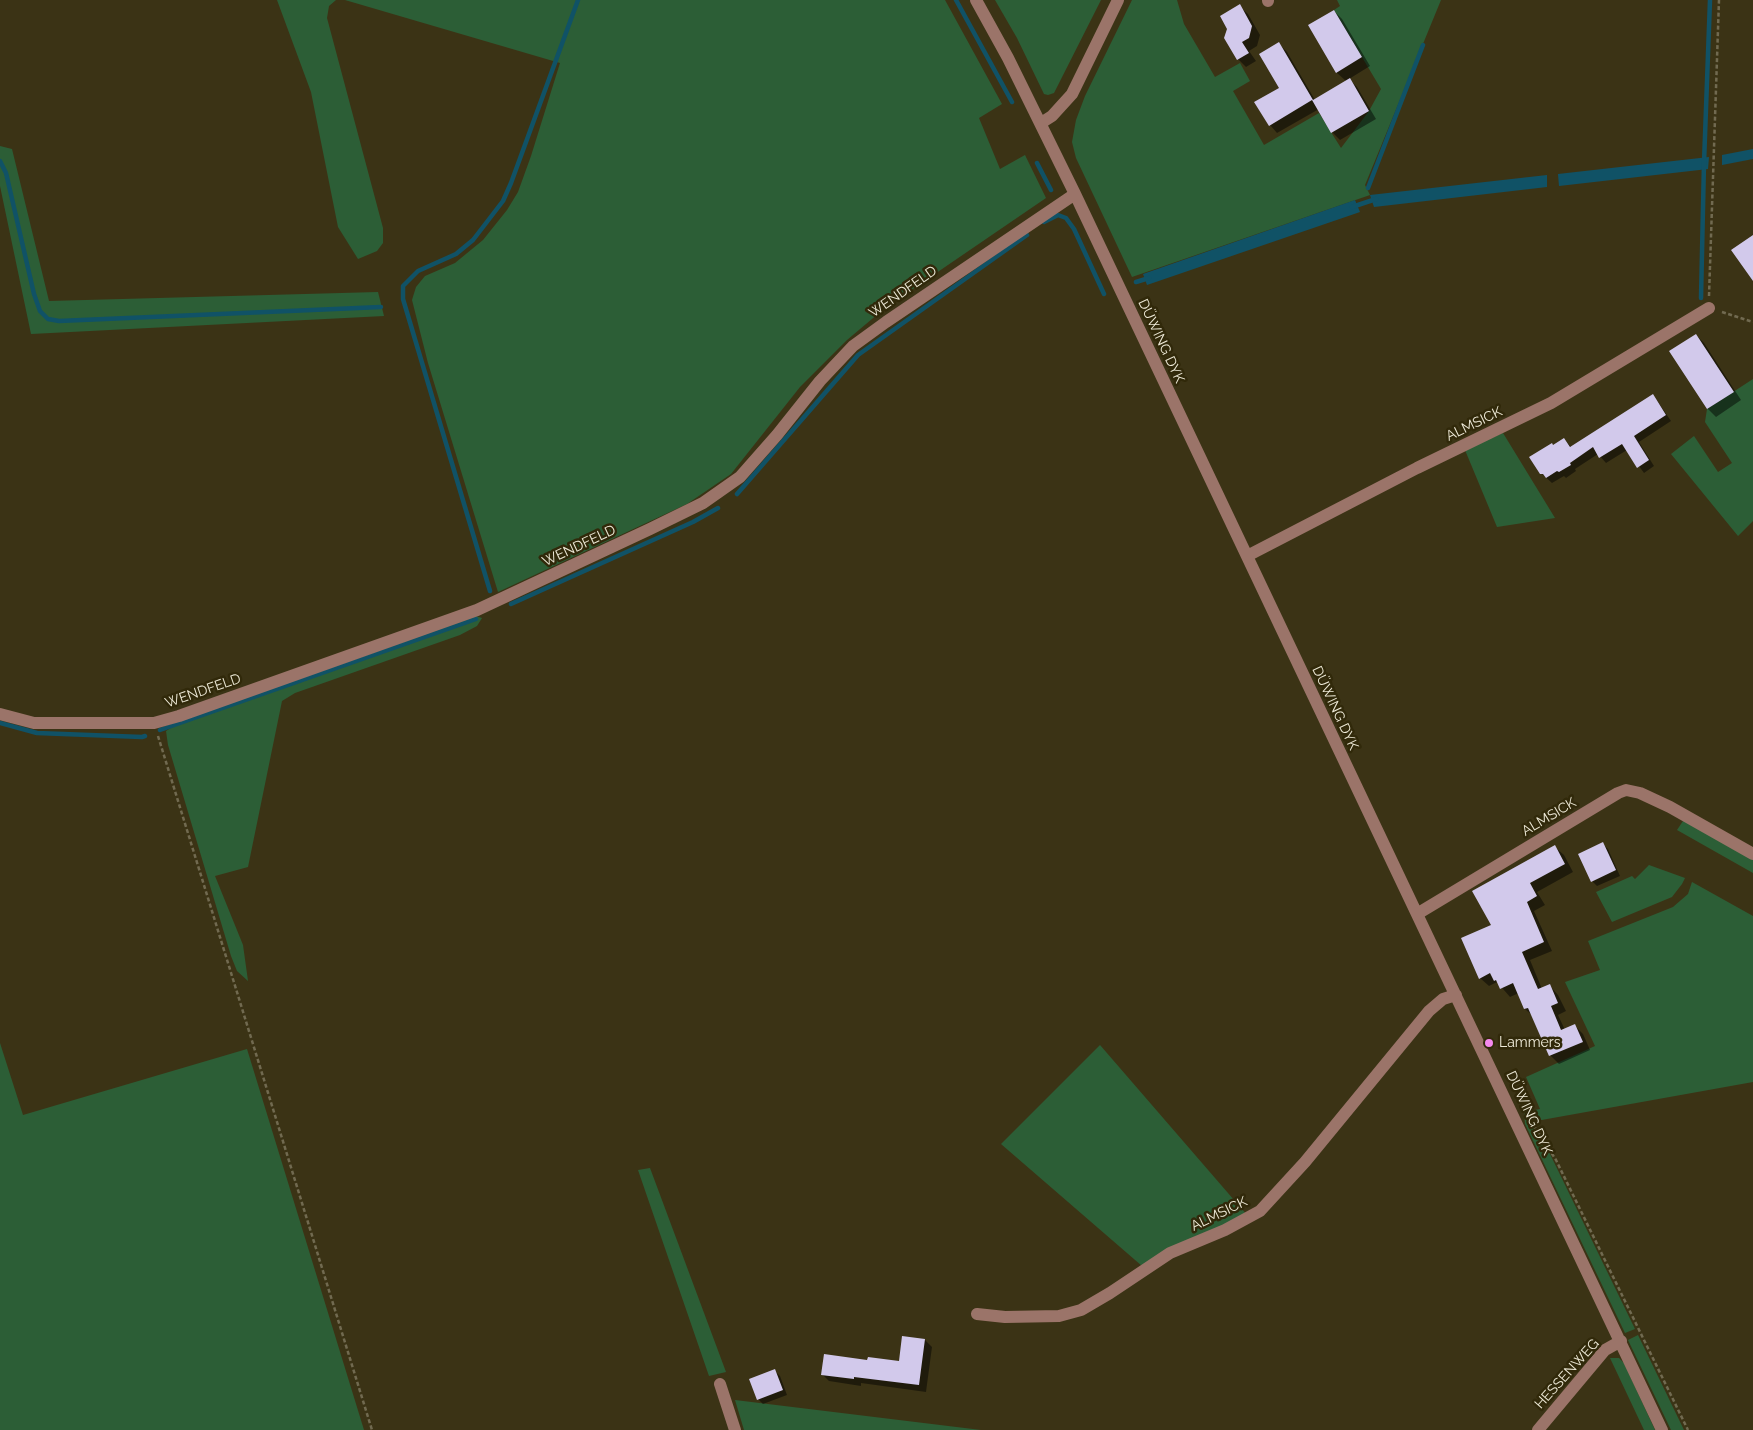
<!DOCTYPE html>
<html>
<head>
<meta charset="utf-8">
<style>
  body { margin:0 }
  canvas { display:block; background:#3b3315 }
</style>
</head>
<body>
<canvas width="1753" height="1430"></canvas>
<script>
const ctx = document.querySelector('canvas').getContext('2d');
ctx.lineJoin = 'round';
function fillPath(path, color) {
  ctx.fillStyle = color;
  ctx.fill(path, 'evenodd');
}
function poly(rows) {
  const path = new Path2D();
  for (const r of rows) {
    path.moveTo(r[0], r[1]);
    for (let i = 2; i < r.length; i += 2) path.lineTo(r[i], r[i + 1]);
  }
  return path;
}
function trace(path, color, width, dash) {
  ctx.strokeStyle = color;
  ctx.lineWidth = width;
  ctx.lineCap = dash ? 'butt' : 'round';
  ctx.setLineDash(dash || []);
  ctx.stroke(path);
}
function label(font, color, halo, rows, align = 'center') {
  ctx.font = font + ' Raleway,sans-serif';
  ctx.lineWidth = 5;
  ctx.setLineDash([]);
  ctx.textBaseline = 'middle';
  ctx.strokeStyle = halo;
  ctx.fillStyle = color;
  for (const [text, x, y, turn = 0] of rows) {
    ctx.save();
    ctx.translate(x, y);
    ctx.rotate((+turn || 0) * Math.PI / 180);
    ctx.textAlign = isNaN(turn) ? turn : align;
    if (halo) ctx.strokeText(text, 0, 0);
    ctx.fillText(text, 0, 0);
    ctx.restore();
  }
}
fillPath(poly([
  [277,0,336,0,329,6,327,18,383,228,383,243,377,251,358,259,338,227,311,92],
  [345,0,945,0,1002,104,979,118,1000,169,1025,155,1046,198,885,308,847,340,800,387,731,474,687,504,498,592,428,363,412,300,416,287,425,276,455,263,483,240,507,210,518,192,531,156,560,63],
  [995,0,1101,0,1054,93,1048,95,1044,94,1017,38],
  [1132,0,1177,0,1184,24,1215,77,1240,63,1250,81,1233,91,1264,145,1319,113,1341,148,1369,111,1381,89,1334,10,1340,6,1337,0,1441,0,1365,185,1370,195,1132,277,1076,158,1072,142,1076,120,1085,96],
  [0,146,12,149,49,301,378,292,384,316,31,334,0,186],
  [1753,379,1753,521,1738,536,1671,454,1694,436,1718,472,1732,463,1705,422,1707,409],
  [1503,433,1555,518,1497,527,1465,450],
  [473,615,482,618,477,626,460,635,295,693,282,701,248,867,215,876,243,945,248,981,237,971,231,956,168,745,166,731,177,724,380,651],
  [1685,818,1753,858,1753,873,1677,830],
  [1649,865,1685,878,1682,884,1672,897,1612,922,1596,892,1632,876,1635,879],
  [1692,882,1753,916,1753,1082,1536,1121,1529,1111,1540,1109,1526,1077,1595,1046,1565,982,1600,970,1588,941,1673,907,1688,894],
  [0,1043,23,1115,247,1049,364,1430,0,1430],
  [1100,1045,1247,1215,1142,1266,1001,1144],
  [1524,1113,1550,1154,1635,1329,1625,1333,1525,1124],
  [650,1168,726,1372,709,1376,638,1170],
  [1638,1335,1684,1430,1671,1430,1628,1340],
  [1610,1358,1619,1358,1624,1363,1655,1430,1644,1430],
  [735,1400,981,1430,744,1430]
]), '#2c5e36');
fillPath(poly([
  [1753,149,1753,159,1722,165,1722,155],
  [1709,157,1708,169,1559,186,1558,174],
  [1547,175,1547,187,1374,207,1370,195],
  [1355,200,1360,212,1147,285,1143,274]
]), '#105266');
fillPath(poly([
  [1239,6,1248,14,1260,35,1257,46,1249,51,1256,61,1246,67,1238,59],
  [1334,11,1342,19,1370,66,1349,79,1357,87,1376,119,1340,140,1332,132,1319,109,1277,133,1270,125,1280,88,1279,44,1287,52,1315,100,1346,81,1337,73,1310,26],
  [1696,335,1704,343,1741,400,1716,417,1708,409],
  [1652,396,1658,402,1671,421,1639,442,1654,466,1644,473,1627,450,1606,463,1598,454,1575,469,1576,471,1566,478,1564,476,1552,483,1541,473,1553,446,1564,439,1572,448],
  [1603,844,1608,849,1620,876,1597,886,1592,881],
  [1555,847,1564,855,1573,872,1537,892,1545,905,1534,911,1552,951,1530,960,1542,989,1550,986,1558,995,1566,1011,1558,1015,1565,1030,1575,1026,1583,1034,1590,1050,1559,1064,1551,1056,1533,1016,1525,1009,1519,993,1510,997,1497,982,1489,986,1480,978,1493,925],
  [925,1340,932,1347,926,1392,861,1383,861,1386,829,1381,822,1374,868,1361,900,1362],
  [774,1370,780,1376,787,1395,763,1404,758,1399]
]), '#0007');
trace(poly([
  [956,0,1012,102],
  [0,161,6,173,34,294,40,311,48,319,59,321,381,307],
  [1037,163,1051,190],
  [1368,188,1423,45],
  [1352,207,1376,199],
  [1044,222,1058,215,1066,218,1074,229,1104,294],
  [1136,282,1149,278],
  [1701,298,1704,163,1710,0],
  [737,494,858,355,1027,235],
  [490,591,403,299,403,286,418,271,456,254,473,240,503,201,511,183,578,0],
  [511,604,693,522,718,508],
  [0,723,37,733,142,737,145,736],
  [160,730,476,619]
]), '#105266', 4.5);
fillPath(poly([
  [1240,4,1252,26,1249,38,1242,42,1249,53,1237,60,1224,38,1227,29,1220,16],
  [1334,10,1362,57,1336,73,1308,25],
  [1279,42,1313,100,1350,78,1369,111,1331,133,1312,100,1269,126,1254,102,1279,88,1259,54],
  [1753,235,1753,281,1731,250],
  [1696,334,1734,392,1707,409,1669,351],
  [1653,394,1666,415,1634,436,1649,460,1637,468,1622,444,1599,458,1593,447,1570,463,1571,465,1559,472,1557,471,1546,478,1543,474,1540,474,1529,457,1552,443,1553,445,1564,438,1570,447],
  [1603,842,1616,870,1591,882,1578,854],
  [1555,845,1565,864,1530,883,1537,896,1527,902,1544,942,1522,952,1538,989,1550,984,1558,1003,1551,1006,1561,1030,1575,1024,1583,1042,1549,1056,1528,1008,1524,1009,1513,983,1500,989,1496,980,1494,981,1490,973,1479,979,1461,938,1491,925,1472,891],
  [902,1336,925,1339,919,1385,854,1377,854,1379,821,1375,824,1354,867,1360,868,1357,899,1361],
  [775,1369,783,1390,757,1400,749,1379]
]), '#d2c9eb');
trace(poly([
  [1709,296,1719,0],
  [1722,312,1753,322],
  [158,736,372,1430],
  [1534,1126,1556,1160,1688,1430]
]), '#716a50', 2.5, [4, 2.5]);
trace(poly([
  [976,0,1008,58,1075,194,1662,1430],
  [1268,0,1268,1],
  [1041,123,1052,116,1072,94,1118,0],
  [1247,556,1417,468,1551,403,1709,308],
  [0,714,34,723,154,723,179,716,477,610,650,529,703,503,740,477,777,435,820,381,853,346,886,322,1075,194],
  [1417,914,1618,793,1626,790,1640,793,1670,807,1753,854],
  [977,1314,1005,1317,1059,1316,1081,1310,1110,1293,1170,1253,1225,1230,1260,1211,1305,1162,1429,1011,1443,999,1456,995],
  [720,1384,735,1430],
  [1538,1430,1605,1350,1621,1341]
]), '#9b7469', 12);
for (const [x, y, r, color] of [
  [1489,1043,5,"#f589ee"]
]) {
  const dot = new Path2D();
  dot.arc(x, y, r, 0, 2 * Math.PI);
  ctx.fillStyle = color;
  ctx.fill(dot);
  trace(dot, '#31290a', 2);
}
label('14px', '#efebd9', '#31290a', [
  ["WENDFELD",903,292,-35],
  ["DÜWING DYK",1161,341,65],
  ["ALMSICK",1474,424,-26],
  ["WENDFELD",579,546,-25],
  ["WENDFELD",203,691,-19],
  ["DÜWING DYK",1335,708,65],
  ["ALMSICK",1549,817,-31],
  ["DÜWING DYK",1529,1113,65],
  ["ALMSICK",1219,1214,-26],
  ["HESSENWEG",1567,1374,-48]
]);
label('14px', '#efebd9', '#31290a', [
  ["Lammers",1499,1043]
], 'left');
</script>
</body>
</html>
